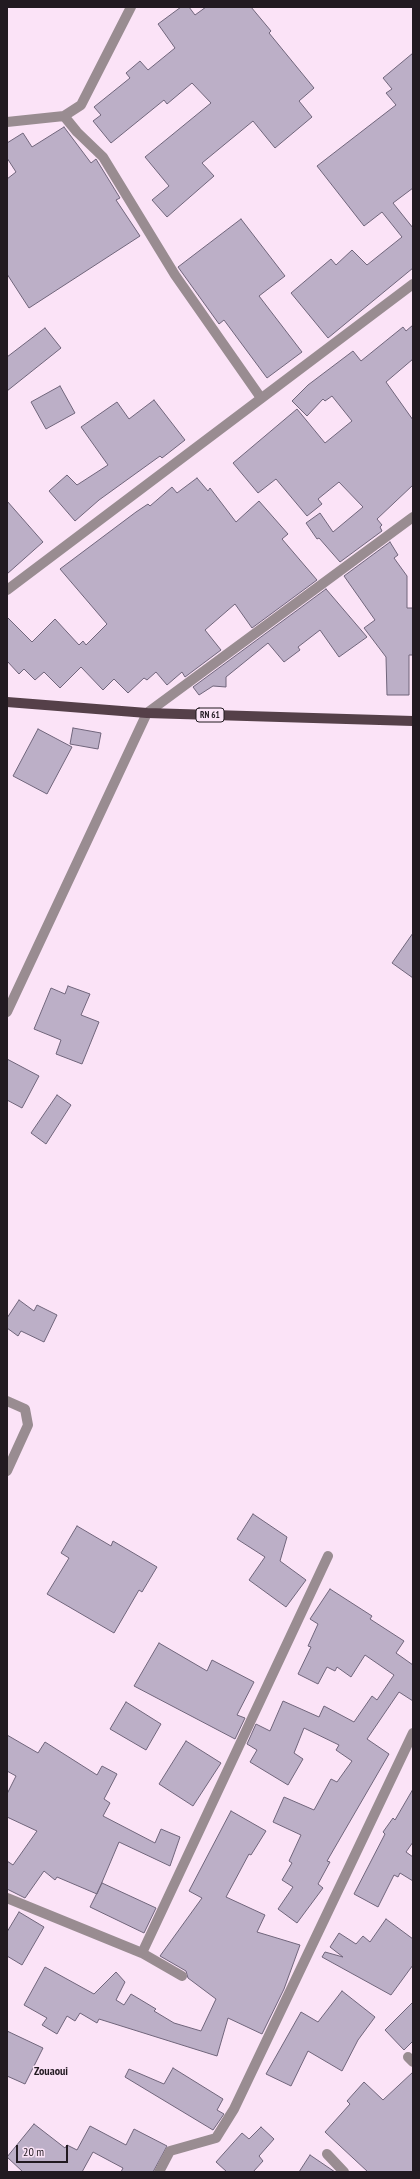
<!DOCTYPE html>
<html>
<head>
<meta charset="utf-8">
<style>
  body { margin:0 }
  #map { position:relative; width:420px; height:2179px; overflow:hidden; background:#fbe3f7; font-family:"PT Sans Narrow",sans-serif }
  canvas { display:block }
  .frame { position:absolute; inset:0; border:8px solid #221a21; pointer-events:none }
  .scale { position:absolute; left:16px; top:2145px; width:52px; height:18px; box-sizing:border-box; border:2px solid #221a21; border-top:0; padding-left:5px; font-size:12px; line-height:14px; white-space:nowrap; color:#221a21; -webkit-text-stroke:3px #fbe3f7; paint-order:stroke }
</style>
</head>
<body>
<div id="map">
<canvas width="420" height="2179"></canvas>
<div class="frame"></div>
<div class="scale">20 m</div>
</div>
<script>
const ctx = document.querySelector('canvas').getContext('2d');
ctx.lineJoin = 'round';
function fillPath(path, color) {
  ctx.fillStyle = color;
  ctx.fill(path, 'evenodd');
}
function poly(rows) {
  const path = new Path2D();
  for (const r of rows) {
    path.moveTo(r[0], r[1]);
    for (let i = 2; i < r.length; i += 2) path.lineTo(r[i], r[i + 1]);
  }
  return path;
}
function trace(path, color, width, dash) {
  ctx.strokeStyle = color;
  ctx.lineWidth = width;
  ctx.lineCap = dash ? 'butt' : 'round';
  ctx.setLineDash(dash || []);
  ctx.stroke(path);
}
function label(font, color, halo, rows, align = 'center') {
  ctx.font = font + ' "PT Sans Narrow",sans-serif';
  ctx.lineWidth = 3;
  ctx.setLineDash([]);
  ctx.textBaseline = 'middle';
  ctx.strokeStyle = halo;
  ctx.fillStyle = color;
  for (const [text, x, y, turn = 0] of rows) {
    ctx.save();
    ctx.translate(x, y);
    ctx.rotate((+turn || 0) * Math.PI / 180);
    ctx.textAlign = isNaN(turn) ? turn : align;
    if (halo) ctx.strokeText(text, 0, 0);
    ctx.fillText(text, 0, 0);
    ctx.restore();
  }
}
const building = poly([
  [181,7,189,7,195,15,206,7,251,7,271,31,269,33,314,88,299,101,312,117,275,148,253,121,202,163,214,176,167,217,152,200,169,186,145,157,211,103,192,83,167,104,164,100,111,143,93,121,101,115,94,107,130,78,126,73,140,61,148,70,175,48,158,24,181,7],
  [413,53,413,188,393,203,413,228,413,268,328,338,291,293,331,259,336,265,352,250,367,265,402,237,382,212,364,226,317,166,396,105,386,93,392,89,383,78,413,53],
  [64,127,91,163,96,159,120,198,116,200,140,236,29,308,7,274,7,179,16,172,7,158,7,143,23,133,32,147,64,127],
  [241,219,285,276,259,296,302,352,267,378,224,320,219,324,178,267,241,219],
  [413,325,413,359,386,382,413,420,413,485,377,519,382,525,380,527,382,531,340,562,319,538,317,539,306,523,320,513,333,532,363,507,339,482,318,499,322,504,307,516,276,479,258,493,233,463,297,409,325,443,352,421,332,396,325,401,323,399,307,416,292,401,308,385,353,351,361,361,403,327,406,331,413,325],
  [45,328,61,348,7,391,7,357,45,328],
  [60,386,75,413,46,429,31,402,60,386],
  [154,400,185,440,162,458,160,456,99,500,75,521,49,491,67,475,77,485,108,465,81,427,117,402,129,419,154,400],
  [197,478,208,491,210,488,236,522,259,501,288,534,282,539,317,580,252,628,235,604,205,630,221,650,185,677,182,672,167,685,156,672,147,680,144,678,128,693,114,679,103,690,81,667,60,688,44,672,35,680,24,669,19,674,7,661,7,617,32,642,55,619,79,645,83,641,86,645,107,624,60,569,136,512,148,504,150,506,172,487,177,493,197,478],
  [7,501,43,542,7,574,7,501],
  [390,542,398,555,394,558,407,576,407,608,413,608,413,655,409,655,409,695,387,695,386,657,364,628,375,620,344,576,390,542],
  [326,589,367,637,339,657,320,630,298,647,300,650,284,662,268,643,226,677,226,687,213,686,199,695,193,687,326,589],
  [73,728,101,733,98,749,70,744,73,728],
  [38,729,72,747,47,794,13,776,38,729],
  [413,933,413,978,392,963,413,933],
  [68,986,90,994,81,1015,99,1022,82,1064,56,1054,61,1040,34,1029,51,988,65,994,68,986],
  [7,1059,39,1076,22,1108,7,1100,7,1059],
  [57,1095,71,1105,46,1144,31,1133,57,1095],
  [19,1300,34,1311,37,1305,57,1315,44,1342,21,1331,18,1336,7,1328,7,1318,19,1300],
  [253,1514,287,1537,280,1561,306,1580,286,1607,249,1580,265,1557,237,1539,253,1514],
  [77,1526,111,1546,113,1541,157,1567,142,1592,139,1590,114,1633,47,1594,69,1558,61,1553,77,1526],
  [330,1589,372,1616,370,1619,404,1641,396,1653,413,1665,413,1701,399,1692,367,1739,389,1754,327,1861,330,1862,318,1884,323,1888,297,1923,278,1909,293,1887,282,1880,292,1863,289,1861,301,1835,273,1822,284,1797,314,1810,331,1779,337,1782,352,1761,336,1750,339,1745,304,1728,294,1753,303,1759,288,1785,250,1762,257,1750,247,1744,256,1724,270,1731,283,1701,319,1717,324,1706,354,1722,372,1696,377,1700,394,1675,365,1655,351,1677,337,1667,335,1671,327,1667,318,1684,298,1674,311,1647,308,1646,318,1624,310,1619,330,1589],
  [159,1643,207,1671,212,1660,254,1682,237,1715,245,1718,235,1739,134,1686,159,1643],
  [126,1702,161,1724,146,1750,110,1729,126,1702],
  [7,1735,38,1753,45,1742,97,1775,102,1766,117,1774,104,1799,110,1803,103,1816,155,1843,161,1829,180,1837,170,1866,119,1842,97,1894,57,1877,55,1880,44,1871,25,1898,7,1889,7,1861,13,1865,37,1831,7,1817,7,1794,16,1776,7,1771,7,1735],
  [186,1741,221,1763,193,1806,159,1784,186,1741],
  [413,1789,413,1842,406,1852,413,1857,413,1881,400,1873,398,1877,394,1875,378,1907,354,1894,385,1834,383,1832,393,1818,395,1820,413,1789],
  [231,1811,266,1831,251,1855,249,1854,226,1897,265,1915,257,1932,300,1945,284,1989,262,2034,228,2018,217,2056,99,2019,97,2023,80,2013,75,2021,67,2016,57,2034,42,2025,47,2018,24,2005,45,1967,94,1994,116,1972,125,1982,116,2000,124,2005,131,1994,156,2009,154,2011,174,2023,201,2031,216,1999,188,1978,186,1971,160,1956,202,1898,189,1891,231,1811],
  [102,1883,156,1908,144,1933,90,1907,102,1883],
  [19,1912,44,1927,22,1965,7,1956,7,1932,19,1912],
  [386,1919,413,1939,413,1965,391,1995,322,1957,325,1952,343,1957,330,1947,339,1933,356,1944,363,1936,370,1942,386,1919],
  [342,1991,375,2017,358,2040,342,2071,308,2051,291,2086,266,2074,301,2012,318,2022,342,1991],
  [413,2002,413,2041,404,2050,385,2030,413,2002],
  [7,2031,43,2048,25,2084,7,2076,7,2031],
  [173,2068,223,2099,217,2110,224,2114,213,2130,125,2077,129,2069,164,2084,173,2068],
  [413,2072,413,2172,368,2172,325,2132,350,2104,347,2101,364,2082,383,2100,413,2072],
  [34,2124,65,2148,67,2145,77,2150,90,2126,126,2145,134,2129,167,2146,153,2172,121,2172,123,2168,93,2152,82,2172,23,2172,7,2157,34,2124],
  [261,2127,274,2139,259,2156,263,2161,253,2172,227,2172,216,2162,242,2133,249,2139,261,2127],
  [310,2155,335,2172,299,2172,310,2155]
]);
fillPath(building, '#bcafc7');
trace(building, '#70657b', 1);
trace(poly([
  [64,116,77,132,103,157,175,275,261,398],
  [7,122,64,116,81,105,131,7],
  [7,1012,147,713,413,517],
  [7,1401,25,1409,28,1425,7,1471],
  [7,1898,142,1953,182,1976],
  [142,1953,328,1556],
  [408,2057,413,2062],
  [327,2154,344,2172],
  [159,2172,170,2151,216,2138,234,2109,413,1733]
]), '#998c91', 10);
trace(poly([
  [7,590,413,284]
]), '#998c91', 10);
trace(poly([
  [7,702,147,713,413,721]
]), '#554049', 10);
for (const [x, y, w] of [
  [210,715,28]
]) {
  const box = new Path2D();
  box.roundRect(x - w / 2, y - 7, w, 14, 3);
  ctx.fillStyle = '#fbe3f7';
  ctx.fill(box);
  trace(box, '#221a21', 1);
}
label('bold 9px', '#221a21', null, [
  ["RN 61",210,715]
]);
label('bold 12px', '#221a21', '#fbe3f7', [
  ["Zouaoui",51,2072]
]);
</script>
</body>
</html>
